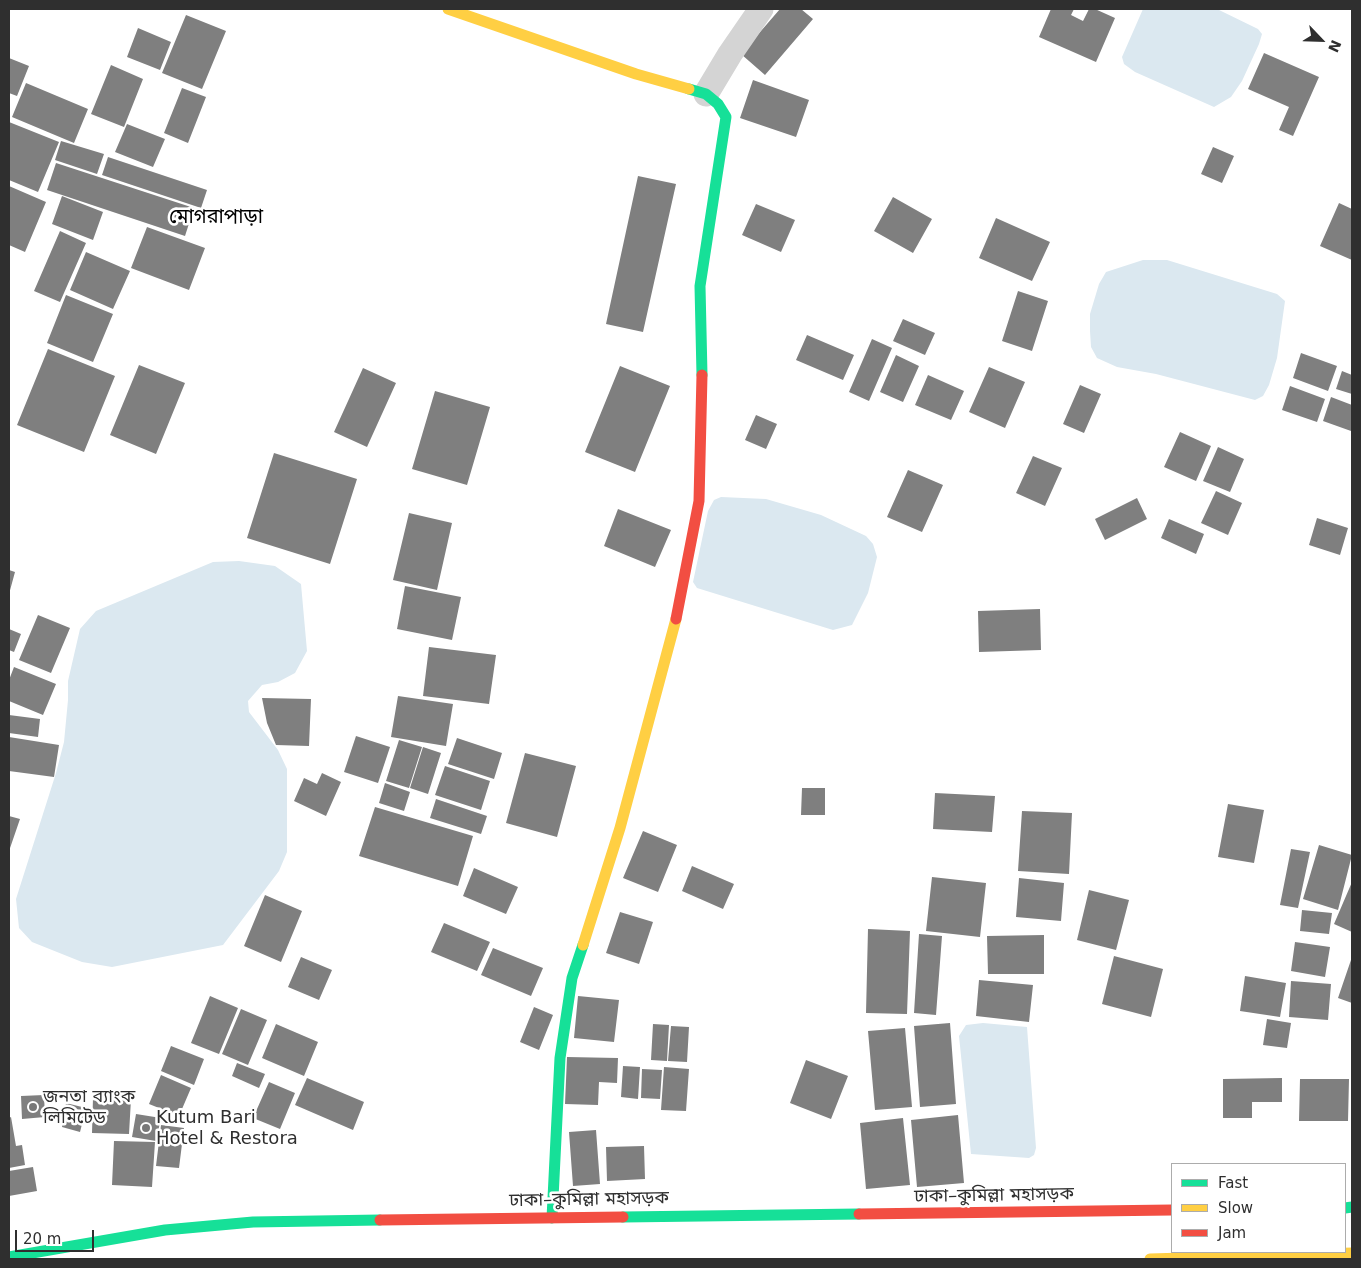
<!DOCTYPE html>
<html>
<head>
<meta charset="utf-8">
<style>
  body { margin:0 }
  #map { position:relative; width:1361px; height:1268px; overflow:hidden; background:#fff; font-family:"DejaVu Sans",sans-serif }
  canvas { display:block }
  .frame { position:absolute; inset:0; border:10px solid #2f2f2f; pointer-events:none }
  .legend { position:absolute; left:1171px; top:1163px; width:175px; height:90px; box-sizing:border-box; background:#fff; border:1px solid #acacac; margin:0; padding:6px 9px; list-style:none; font-size:15px; color:#2f2f2f }
  .legend li { display:flex; align-items:center; gap:10px; height:25px }
  .legend b { width:25px; border:1px solid #acacac }
  .north { position:absolute; left:1296px; top:15px; width:50px; height:50px; -webkit-text-stroke:4px #fff; paint-order:stroke; rotate:114deg; font-size:14px; font-weight:700; line-height:20px; text-align:center; color:#2f2f2f }
  .north::after { content:''; display:block; margin:auto; width:18px; height:22px; background:#2f2f2f; clip-path:polygon(50% 0,100% 100%,50% 72%,0 100%) }
  .scale { position:absolute; left:15px; top:1230px; width:79px; height:22px; box-sizing:border-box; border:2px solid #2f2f2f; border-top:0; padding-left:6px; font-size:15px; line-height:18px; white-space:nowrap; color:#2f2f2f; -webkit-text-stroke:4px #fff; paint-order:stroke }
</style>
</head>
<body>
<div id="map">
<canvas width="1361" height="1268"></canvas>
<div class="frame"></div>
<ul class="legend">
<li><b style="height:6px;background:#16e098"></b>Fast</li>
<li><b style="height:6px;background:#ffcf43"></b>Slow</li>
<li><b style="height:6px;background:#f24e42"></b>Jam</li>
</ul>
<div class="north">N</div>
<div class="scale">20 m</div>
</div>
<script>
const ctx = document.querySelector('canvas').getContext('2d');
ctx.lineJoin = 'round';
function fillPath(path, color) {
  ctx.fillStyle = color;
  ctx.fill(path, 'evenodd');
}
function poly(rows) {
  const path = new Path2D();
  for (const r of rows) {
    path.moveTo(r[0], r[1]);
    for (let i = 2; i < r.length; i += 2) path.lineTo(r[i], r[i + 1]);
  }
  return path;
}
function trace(path, color, width, dash) {
  ctx.strokeStyle = color;
  ctx.lineWidth = width;
  ctx.lineCap = dash ? 'butt' : 'round';
  ctx.setLineDash(dash || []);
  ctx.stroke(path);
}
function label(font, color, halo, rows, align = 'center') {
  ctx.font = font + ' "DejaVu Sans","Noto Sans Bengali",sans-serif';
  ctx.lineWidth = 5;
  ctx.setLineDash([]);
  ctx.textBaseline = 'middle';
  ctx.strokeStyle = halo;
  ctx.fillStyle = color;
  for (const [text, x, y, turn = 0] of rows) {
    ctx.save();
    ctx.translate(x, y);
    ctx.rotate((+turn || 0) * Math.PI / 180);
    ctx.textAlign = isNaN(turn) ? turn : align;
    if (halo) ctx.strokeText(text, 0, 0);
    ctx.fillText(text, 0, 0);
    ctx.restore();
  }
}
fillPath(poly([
  [1143,9,1217,9,1258,29,1262,34,1259,44,1242,81,1231,97,1214,107,1135,72,1124,64,1122,57],
  [1143,260,1167,260,1277,294,1285,301,1277,358,1269,385,1263,396,1255,400,1156,374,1117,367,1097,358,1091,347,1090,331,1090,314,1099,284,1106,272],
  [721,497,766,499,821,515,866,536,873,544,877,557,868,593,852,625,833,630,697,588,693,582,708,511,714,500],
  [239,561,275,566,301,584,307,651,295,673,278,682,262,685,248,701,249,712,278,750,287,769,287,852,279,871,223,945,112,967,82,962,32,942,19,928,16,899,56,773,64,742,68,700,68,681,80,629,96,611,213,562],
  [983,1023,1027,1027,1036,1148,1034,1155,1029,1158,971,1154,959,1036,966,1025]
]), '#dbe8f0');
fillPath(poly([
  [780,9,801,9,813,19,765,75,741,54],
  [1051,9,1074,9,1071,15,1083,21,1089,9,1095,9,1115,18,1096,62,1039,37],
  [186,15,226,31,202,89,162,73],
  [138,28,171,42,160,70,127,57],
  [1264,53,1319,77,1293,136,1279,130,1289,107,1248,89],
  [9,58,29,66,17,96,9,93],
  [111,65,143,79,124,127,91,114],
  [753,80,809,100,796,137,740,118],
  [26,83,88,109,74,143,12,117],
  [182,88,206,97,188,143,164,133],
  [9,122,59,142,38,192,9,180],
  [127,124,165,139,153,167,115,152],
  [61,141,104,154,97,174,55,160],
  [1213,147,1234,156,1222,183,1201,174],
  [108,157,207,190,201,208,102,175],
  [56,163,194,208,185,236,47,190],
  [638,176,676,184,643,332,606,324],
  [9,186,46,202,25,252,9,245],
  [62,196,103,212,93,240,52,224],
  [893,197,932,219,913,253,874,231],
  [1339,203,1352,209,1352,260,1320,246],
  [756,204,795,220,781,252,742,235],
  [996,218,1050,242,1032,281,979,258],
  [147,227,205,248,189,290,131,268],
  [60,231,86,243,60,302,34,291],
  [86,252,130,271,113,309,70,290],
  [1018,291,1048,301,1032,351,1002,341],
  [66,295,113,314,93,362,47,343],
  [903,319,935,333,925,355,893,341],
  [807,335,854,355,843,380,796,360],
  [872,339,892,348,869,401,849,392],
  [48,349,115,376,84,452,17,425],
  [1301,353,1337,366,1328,391,1293,378],
  [896,355,919,366,903,402,880,392],
  [139,365,185,383,156,454,110,435],
  [620,366,670,386,635,472,585,452],
  [989,367,1025,382,1005,428,969,412],
  [363,368,396,383,367,447,334,432],
  [1342,371,1352,375,1352,394,1336,389],
  [928,375,964,391,951,420,915,405],
  [1080,385,1101,394,1084,433,1063,424],
  [1290,386,1325,399,1317,422,1282,410],
  [435,391,490,407,467,485,412,469],
  [1331,397,1352,405,1351,431,1323,421],
  [756,415,777,424,766,449,745,440],
  [1180,432,1211,446,1196,481,1164,467],
  [1218,447,1244,459,1230,492,1203,481],
  [274,453,357,479,330,564,247,538],
  [1033,456,1062,468,1045,506,1016,493],
  [908,470,943,485,922,532,887,517],
  [1216,491,1242,503,1228,535,1201,523],
  [1137,498,1147,519,1105,540,1095,519],
  [618,509,671,530,655,567,604,546],
  [409,513,452,523,437,590,393,580],
  [1317,518,1348,528,1340,555,1309,545],
  [1169,519,1204,534,1196,554,1161,538],
  [9,570,15,572,9,594],
  [405,586,461,597,452,640,397,629],
  [1040,609,1041,650,979,652,978,611],
  [38,615,70,628,51,673,19,660],
  [9,629,21,634,14,652,9,650],
  [429,647,496,655,489,704,423,696],
  [14,667,56,684,43,715,9,701,9,680],
  [398,696,453,704,446,746,391,737],
  [262,698,311,699,309,746,276,745,267,723],
  [9,715,40,719,38,737,9,733],
  [356,736,390,747,378,783,344,772],
  [9,737,59,745,54,777,9,771],
  [457,738,502,753,494,779,448,764],
  [399,740,422,747,409,788,386,781],
  [423,747,441,753,428,794,410,788],
  [525,753,576,766,557,837,506,823],
  [445,766,490,781,481,810,435,795],
  [322,773,341,782,326,816,294,801,304,778,317,784],
  [385,783,410,792,404,811,379,803],
  [802,788,825,788,825,815,801,815],
  [935,793,995,796,992,832,933,829],
  [436,799,487,816,481,834,430,818],
  [1228,804,1264,810,1254,863,1218,857],
  [375,807,473,836,458,886,359,856],
  [1022,811,1072,813,1069,874,1018,871],
  [9,816,20,819,9,851],
  [643,831,677,845,658,892,623,878],
  [1319,845,1352,855,1338,910,1303,899],
  [1291,849,1310,852,1298,908,1280,905],
  [692,866,734,884,723,909,682,891],
  [474,868,518,887,506,914,463,896],
  [932,877,986,883,980,937,926,931],
  [1019,878,1064,883,1061,921,1016,917],
  [1352,882,1352,932,1334,924],
  [1089,890,1129,900,1116,950,1077,940],
  [265,895,302,911,281,962,244,946],
  [1302,910,1332,913,1329,934,1300,931],
  [620,912,653,922,639,964,606,953],
  [444,923,490,942,477,971,431,952],
  [868,929,910,931,907,1014,866,1013],
  [919,934,942,936,936,1015,914,1013],
  [1044,935,1044,974,988,974,987,936],
  [1295,942,1330,947,1325,977,1291,971],
  [493,948,543,968,531,996,481,975],
  [1114,956,1163,969,1151,1017,1102,1004],
  [301,957,332,970,319,1000,288,987],
  [1352,957,1352,1003,1338,998],
  [1245,976,1286,983,1280,1017,1240,1011],
  [979,980,1033,985,1029,1022,976,1016],
  [1291,981,1331,984,1328,1020,1289,1017],
  [210,996,238,1008,219,1054,191,1043],
  [578,996,619,1000,614,1042,574,1038],
  [534,1007,553,1015,539,1050,520,1042],
  [241,1009,267,1020,248,1065,222,1054],
  [1267,1019,1291,1023,1287,1048,1263,1045],
  [950,1023,956,1104,920,1107,914,1026],
  [276,1024,318,1042,304,1076,262,1058],
  [653,1024,669,1025,667,1061,651,1060],
  [671,1026,689,1027,687,1062,668,1061],
  [905,1028,912,1107,875,1110,868,1031],
  [171,1046,204,1059,194,1085,161,1071],
  [567,1057,618,1058,617,1083,599,1082,598,1105,565,1104],
  [806,1060,848,1076,831,1119,790,1103],
  [237,1063,265,1074,259,1088,232,1076],
  [623,1066,640,1067,638,1099,621,1097],
  [664,1067,689,1069,686,1111,661,1110],
  [642,1069,662,1070,660,1099,641,1098],
  [161,1075,191,1088,179,1116,149,1104],
  [307,1078,364,1102,353,1130,295,1105],
  [1282,1078,1282,1102,1252,1102,1252,1118,1223,1118,1223,1079],
  [1300,1079,1349,1079,1348,1121,1299,1121],
  [269,1082,295,1093,280,1129,253,1118],
  [44,1095,45,1117,22,1119,21,1096],
  [93,1098,131,1099,129,1134,92,1133],
  [66,1103,86,1108,80,1132,62,1127],
  [136,1114,161,1118,156,1141,132,1137],
  [958,1115,964,1183,917,1187,911,1120],
  [11,1117,16,1146,22,1145,25,1165,9,1168,9,1118],
  [903,1118,910,1185,866,1189,860,1123],
  [161,1125,184,1128,179,1168,156,1166],
  [596,1130,600,1184,573,1186,569,1132],
  [114,1141,155,1142,152,1187,112,1185],
  [644,1146,645,1179,607,1181,606,1147],
  [33,1167,37,1191,9,1196,9,1171]
]), '#7f7f7f');
trace(poly([
  [706,94,730,54,761,9]
]), '#d4d4d4', 25);
trace(poly([
  [689,89,706,94,718,104,726,117,700,286,702,375],
  [1345,1208,1352,1207],
  [623,1217,859,1214],
  [552,1218,560,1058,572,978,583,945],
  [9,1257,165,1230,253,1222,380,1220]
]), '#16e098', 11);
trace(poly([
  [448,9,636,74,689,89],
  [583,945,620,828,676,619],
  [1150,1259,1352,1253]
]), '#ffcf43', 11);
trace(poly([
  [676,619,699,501,702,375],
  [859,1214,1172,1210],
  [380,1220,623,1217]
]), '#f24e42', 11);
for (const [x, y, r, color] of [
  [33,1107,5,"#787878"],
  [146,1128,5,"#787878"]
]) {
  const dot = new Path2D();
  dot.arc(x, y, r, 0, 2 * Math.PI);
  ctx.fillStyle = color;
  ctx.fill(dot);
  trace(dot, '#fff', 2);
}
label('18px', '#2f2f2f', '#fff', [
  ["জনতা ব্যাংক",43,1097],
  ["লিমিটেড",43,1118],
  ["Kutum Bari",156,1118],
  ["Hotel & Restora",156,1139]
], 'left');
label('18px', '#2f2f2f', '#fff', [
  ["ঢাকা–কুমিল্লা মহাসড়ক",994,1196,-1],
  ["ঢাকা–কুমিল্লা মহাসড়ক",589,1200,-1]
]);
label('20px', '#000', '#fff', [
  ["মোগরাপাড়া",216,218]
]);
</script>
</body>
</html>
